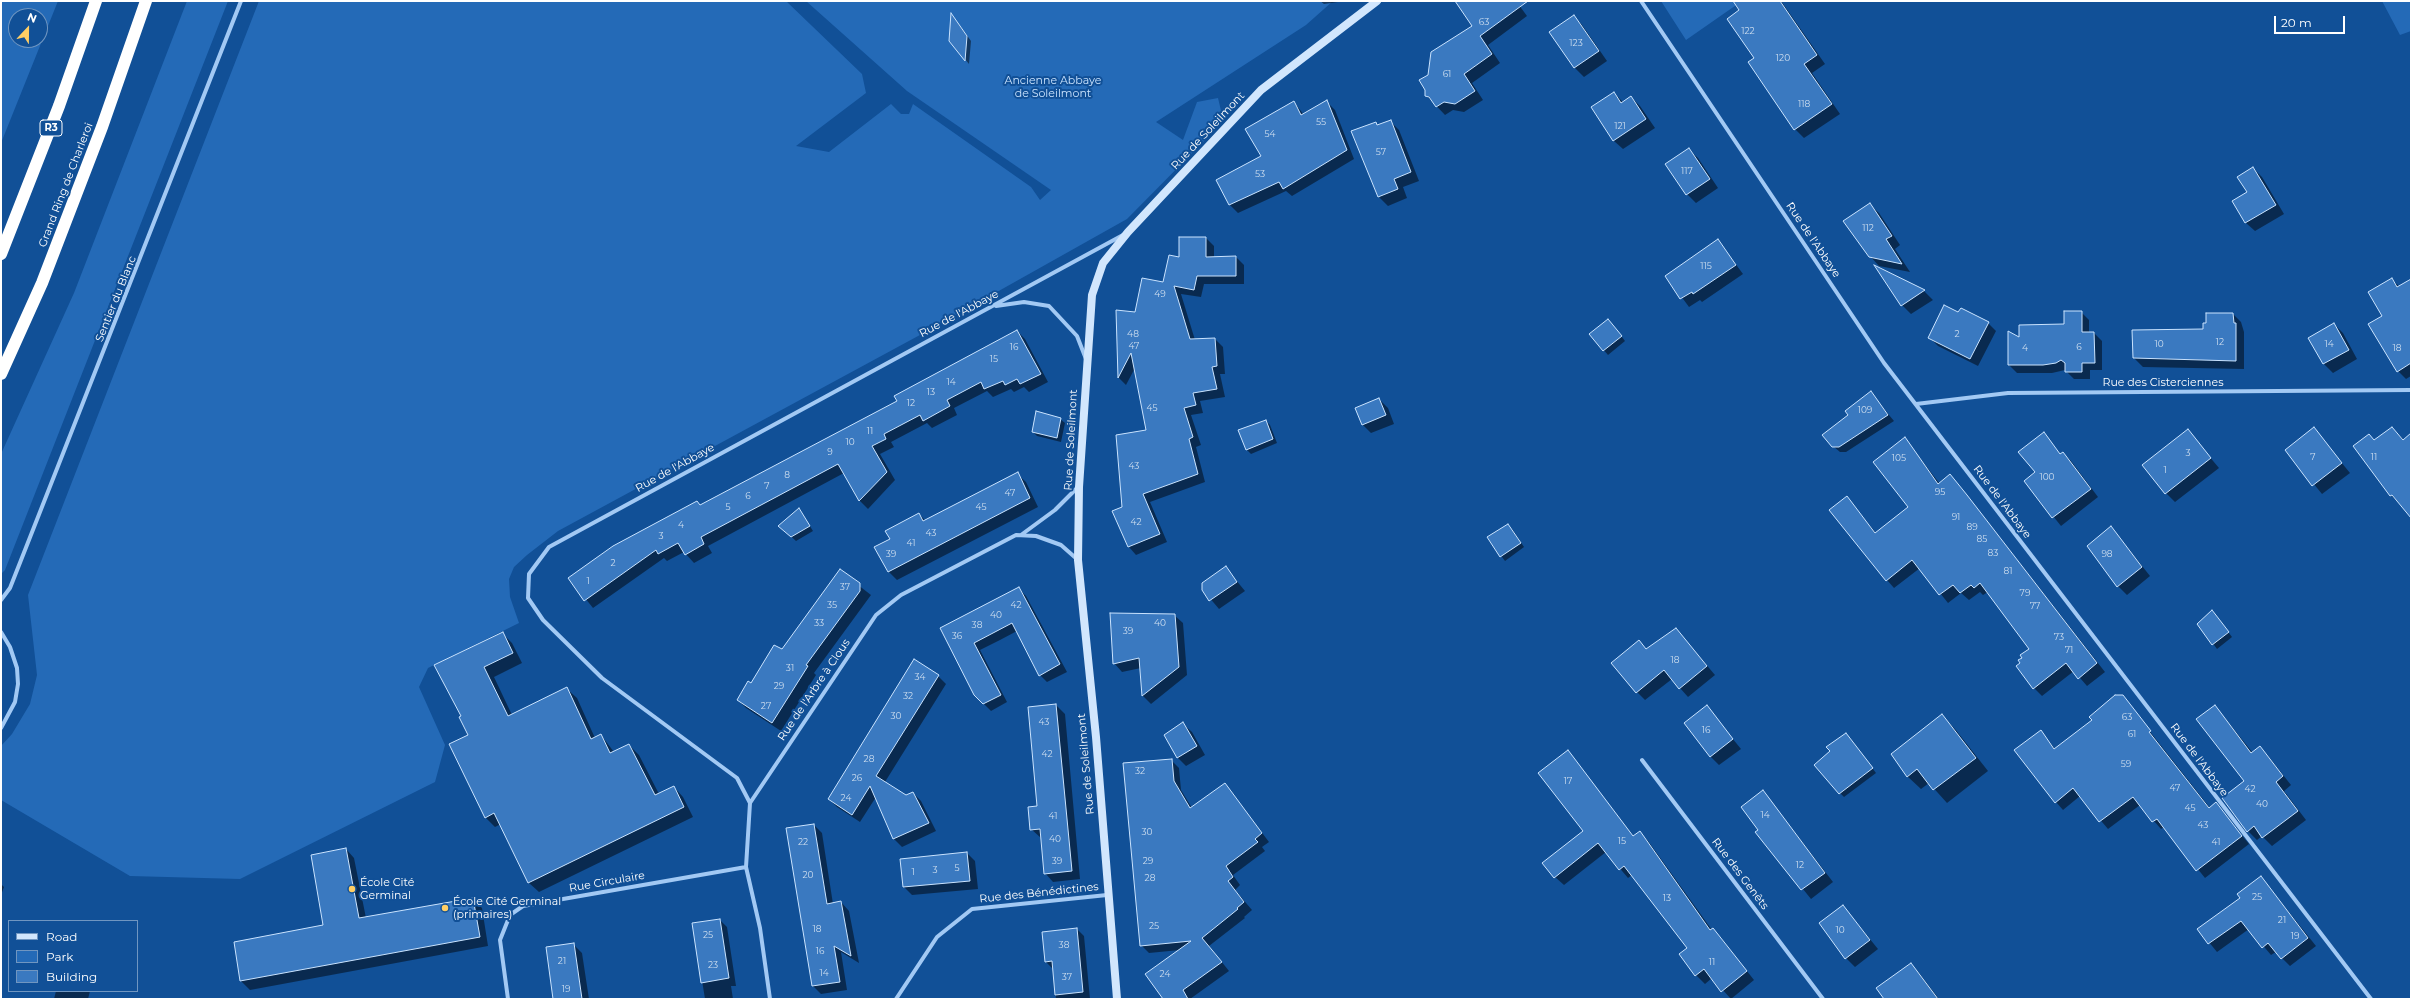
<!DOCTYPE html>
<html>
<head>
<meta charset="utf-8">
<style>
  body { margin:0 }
  #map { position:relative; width:2412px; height:1000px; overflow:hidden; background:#115097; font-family:Montserrat,sans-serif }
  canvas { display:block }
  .frame { position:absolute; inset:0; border:2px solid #fff; pointer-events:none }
  .legend { position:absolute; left:8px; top:920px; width:130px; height:72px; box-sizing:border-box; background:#115097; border:1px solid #7096c1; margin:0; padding:5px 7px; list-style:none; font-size:12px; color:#fff }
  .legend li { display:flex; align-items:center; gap:8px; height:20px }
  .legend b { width:20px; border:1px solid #7096c1 }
  .north { position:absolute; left:8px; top:8px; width:40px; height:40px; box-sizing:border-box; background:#115097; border:1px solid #7096c1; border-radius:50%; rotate:22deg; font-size:11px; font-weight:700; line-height:16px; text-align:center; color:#fff }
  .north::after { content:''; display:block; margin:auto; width:14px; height:18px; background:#ffce64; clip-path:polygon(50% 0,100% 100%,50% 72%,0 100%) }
  .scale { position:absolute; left:2274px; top:16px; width:71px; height:18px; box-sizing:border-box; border:2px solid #fff; border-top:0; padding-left:5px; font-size:12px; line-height:14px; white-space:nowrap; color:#fff; -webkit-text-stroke:3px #115097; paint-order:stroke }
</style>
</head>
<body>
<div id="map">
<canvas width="2412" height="1000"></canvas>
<div class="frame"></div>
<ul class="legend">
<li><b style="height:5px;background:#d1e6fd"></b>Road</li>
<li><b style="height:11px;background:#246ab7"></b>Park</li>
<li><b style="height:11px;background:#3a79c0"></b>Building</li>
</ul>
<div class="north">N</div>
<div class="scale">20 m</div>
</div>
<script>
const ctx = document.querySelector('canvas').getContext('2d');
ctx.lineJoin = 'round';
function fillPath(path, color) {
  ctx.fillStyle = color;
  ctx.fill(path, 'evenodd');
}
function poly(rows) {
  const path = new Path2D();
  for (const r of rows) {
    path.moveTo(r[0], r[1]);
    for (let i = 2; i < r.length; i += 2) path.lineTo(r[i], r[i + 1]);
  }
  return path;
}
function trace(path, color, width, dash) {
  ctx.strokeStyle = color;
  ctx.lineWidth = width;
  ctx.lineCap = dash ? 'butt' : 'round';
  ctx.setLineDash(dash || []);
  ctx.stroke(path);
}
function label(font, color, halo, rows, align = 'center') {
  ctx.font = font + ' Montserrat,sans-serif';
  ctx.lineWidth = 4;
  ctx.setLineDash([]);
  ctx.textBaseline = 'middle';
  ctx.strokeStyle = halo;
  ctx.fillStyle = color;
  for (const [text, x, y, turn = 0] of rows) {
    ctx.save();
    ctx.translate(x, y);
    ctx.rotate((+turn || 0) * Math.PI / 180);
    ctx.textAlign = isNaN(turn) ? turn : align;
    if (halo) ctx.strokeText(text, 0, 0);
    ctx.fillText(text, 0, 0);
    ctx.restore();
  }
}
fillPath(poly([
  [1,1,58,1,1,143],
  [16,16,40,16,40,40,16,40],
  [187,1,228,1,5,570,1,574,1,454,74,293],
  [259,1,786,1,862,74,866,93,796,146,829,152,891,104,901,114,909,114,913,104,1031,187,1040,200,1051,190,907,91,806,1,1333,1,1306,25,1156,122,1183,140,1197,102,1218,98,1222,115,1205,140,1127,219,931,329,558,531,527,555,514,567,509,579,510,597,519,623,428,668,419,687,445,745,435,782,240,879,130,876,1,800,1,746,12,734,30,704,37,675,28,595],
  [1661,1,1742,1,1686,40],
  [2382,1,2411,1,2411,31,2400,35]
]), '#246ab7');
fillPath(poly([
  [1320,1,1345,1,1324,4],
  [1456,1,1516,1,1527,16,1488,45,1500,63,1472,83,1483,100,1464,112,1453,110,1445,115,1426,95,1429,75,1473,26],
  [1754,1,1781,1,1825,64,1812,73,1840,114,1804,138,1795,129,1749,62,1755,58],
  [1574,16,1582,25,1607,61,1584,77,1575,68,1550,32],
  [955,19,971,41,969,64,950,41],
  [1614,93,1623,102,1631,97,1640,106,1655,128,1623,149,1614,141,1592,108],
  [1294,102,1304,115,1327,102,1335,110,1354,159,1292,196,1286,191,1238,213,1229,204,1262,156],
  [1390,121,1399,130,1419,181,1403,187,1407,198,1388,206,1379,197,1375,123,1378,126],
  [1689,150,1698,158,1718,188,1696,203,1687,194],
  [2253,168,2262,177,2284,214,2255,231,2246,223,2234,202,2248,193],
  [1870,205,1879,213,1900,245,1895,249,1910,272,1879,266,1870,256],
  [1206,238,1214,246,1214,258,1236,257,1244,265,1244,284,1204,284,1201,297,1181,294,1195,340,1215,339,1223,347,1225,374,1220,374,1225,397,1200,401,1203,413,1191,415,1201,445,1196,447,1205,482,1150,502,1167,542,1136,555,1129,547,1123,508,1147,431,1135,368,1126,385,1119,378,1117,311,1136,313,1164,283,1180,258],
  [1718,240,1743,274,1702,302,1700,300,1689,307,1667,277],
  [1877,268,1924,291,1933,300,1911,314,1902,305],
  [2392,280,2400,287,2411,280,2411,376,2406,379,2398,371,2383,317],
  [2081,312,2089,320,2089,333,2094,333,2102,341,2102,370,2090,370,2090,379,2074,379,2065,370,2052,373,2017,373,2009,365,2009,333,2020,339,2065,325],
  [1959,314,1988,323,1996,331,1978,366,1938,346,1930,338],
  [2233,314,2241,322,2244,332,2244,369,2143,367,2134,358,2204,330],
  [1612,324,1625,341,1608,355,1590,334],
  [2334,324,2343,333,2357,359,2333,373,2324,364,2310,338],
  [1017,331,1025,339,1048,382,1029,392,1024,387,1014,392,1011,389,993,397,987,391,954,408,957,415,932,428,927,423,891,442,894,447,880,454,895,480,868,509,860,501,844,473,708,546,712,553,694,563,684,552,667,561,664,558,593,608,569,578,898,402],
  [1870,392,1894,421,1846,452,1840,452,1833,446],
  [1379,399,1388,408,1394,424,1371,433,1362,424],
  [1060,419,1065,423,1061,442,1037,436,1033,432],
  [1266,421,1270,425,1277,443,1251,454,1247,450],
  [2392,428,2404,440,2411,440,2411,515,2391,495,2355,446,2375,441],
  [2314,429,2350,473,2322,494,2286,450],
  [2188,431,2219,468,2175,502,2166,493],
  [2044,434,2061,455,2063,453,2071,461,2098,497,2061,526,2025,481,2036,473],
  [1905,439,1940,484,1958,484,2105,672,2087,686,2074,671,2042,696,2034,688,2022,663,2030,649,1988,592,1983,595,1980,592,1969,600,1961,593,1948,603,1920,568,1894,588,1887,580,1847,498,1876,533,1909,507],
  [1017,474,1026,482,1038,507,897,580,888,571,891,539,919,514,926,521],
  [799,509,813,531,796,541,780,526],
  [2111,527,2150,576,2127,595,2118,586],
  [1512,529,1524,547,1505,561,1488,538],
  [1226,568,1245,591,1219,609,1203,590],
  [840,571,871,595,814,673,816,675,781,731,746,708,738,700,783,650],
  [1019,589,1026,596,1067,672,1047,682,1040,675,1017,631,1000,640,980,650,1007,702,991,711,975,695,941,629],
  [1174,615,1183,623,1187,675,1151,704,1143,696,1141,668,1122,672,1114,663],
  [2216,616,2232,637,2217,649,2199,624],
  [1676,629,1715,675,1688,697,1672,679,1645,700,1637,692,1639,642,1647,650],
  [502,633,512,643,522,663,494,677,512,715,567,689,577,698,595,738,601,735,614,752,629,745,639,755,659,794,674,787,683,797,693,817,539,892,529,883,501,824,495,827,485,817,469,736,462,716,436,666],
  [938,676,946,684,885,782,906,796,913,793,921,801,936,831,902,847,894,839,876,797,860,822,837,807,829,799],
  [2122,696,2210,808,2216,804,2249,844,2205,878,2164,827,2161,829,2140,805,2108,829,2080,796,2063,810,2056,802,2041,732,2056,750],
  [1056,705,1065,714,1080,879,1053,882,1045,873,1041,838,1031,829,1038,807],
  [2215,706,2253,753,2260,747,2268,756,2291,785,2284,791,2306,820,2272,846,2262,836,2257,840,2248,831,2245,781],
  [1707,707,1741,749,1719,765,1710,756],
  [1942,716,1955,729,1988,771,1947,803,1929,783,1921,789,1907,776],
  [1183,724,1192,732,1205,755,1186,766,1178,758],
  [1850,738,1876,773,1844,797,1840,793],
  [1568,752,1634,837,1640,833,1648,841,1712,930,1721,938,1754,980,1731,999,1712,978,1705,984,1696,975,1680,955,1689,948,1632,875,1628,878,1606,852,1564,885,1555,877,1585,831],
  [1171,760,1179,768,1181,790,1192,808,1225,784,1269,842,1262,847,1265,851,1233,875,1240,885,1235,890,1252,910,1244,917,1245,918,1209,946,1229,971,1190,999,1164,999,1180,950,1149,953,1141,945],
  [1763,791,1833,882,1811,899,1757,832,1760,830],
  [814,825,822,833,833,904,841,902,849,911,859,963,841,952,847,990,821,994,813,986,787,829],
  [346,849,354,858,366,918,473,899,482,908,488,946,250,990,241,981,235,943,325,926],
  [967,853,975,861,978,889,912,895,904,887],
  [2261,877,2316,946,2290,966,2276,952,2271,955,2249,929,2217,952,2199,930,2242,899],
  [1,884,4,887,1,895],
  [1843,906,1878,949,1855,967,1846,958],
  [720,920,727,927,736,986,731,986,733,999,705,999,693,924],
  [1077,929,1084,936,1090,999,1056,999,1053,969,1046,962],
  [573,944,582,953,589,999,554,999],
  [1911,965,1919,973,1939,999,1886,999],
  [56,991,90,991,88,999,54,999]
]), '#0007');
const building = poly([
  [1455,1,1528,1,1480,36,1492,54,1464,74,1475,91,1455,104,1444,102,1436,107,1429,97,1425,96,1425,90,1419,80,1428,75,1431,52,1472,26,1455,1],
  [1733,1,1780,1,1817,55,1804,64,1832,104,1794,130,1748,62,1754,58,1727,19,1739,10,1733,1],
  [951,13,967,36,965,61,949,41,951,13],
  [1574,15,1599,51,1574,68,1549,32,1574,15],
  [1614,92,1621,103,1631,96,1646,119,1613,141,1591,107,1614,92],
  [1327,100,1347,150,1283,189,1279,182,1229,205,1216,180,1261,156,1245,129,1294,101,1301,115,1327,100],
  [1391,120,1411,172,1394,179,1398,189,1378,197,1351,131,1376,122,1377,125,1391,120],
  [1689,148,1710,179,1686,195,1665,164,1689,148],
  [2253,167,2276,205,2245,223,2232,201,2247,192,2237,177,2253,167],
  [1870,203,1892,236,1886,239,1902,264,1869,257,1843,221,1870,203],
  [1179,237,1206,237,1206,257,1236,256,1236,276,1197,276,1194,290,1174,286,1190,339,1215,338,1217,366,1212,367,1217,389,1193,393,1196,405,1184,408,1193,437,1189,439,1198,474,1143,494,1160,534,1128,547,1112,511,1122,507,1116,435,1146,430,1131,353,1118,378,1116,310,1135,312,1142,278,1163,282,1169,255,1179,257,1179,237],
  [1718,239,1736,265,1693,294,1692,292,1680,299,1665,276,1718,239],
  [1874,265,1925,290,1901,306,1874,265],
  [2392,278,2397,287,2411,279,2411,363,2397,372,2368,324,2382,316,2368,292,2392,278],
  [1944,305,1958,312,1961,308,1989,322,1970,359,1928,338,1944,305],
  [2064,311,2082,311,2082,332,2094,332,2095,363,2082,363,2082,372,2065,372,2065,363,2061,360,2056,363,2043,365,2008,365,2008,331,2019,337,2019,325,2064,324,2064,311],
  [2206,313,2233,313,2234,323,2236,323,2236,361,2133,358,2132,330,2203,329,2203,323,2206,323,2206,313],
  [1608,319,1622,336,1603,351,1589,334,1608,319],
  [2334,323,2349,350,2323,364,2308,338,2334,323],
  [1017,330,1041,374,1020,384,1017,379,1005,385,1003,381,984,389,981,382,947,400,950,406,923,421,920,415,884,434,886,439,872,446,887,472,859,501,838,464,701,537,704,544,685,555,678,543,658,554,656,550,584,601,568,578,613,546,697,501,700,505,897,401,894,396,1017,330],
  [1871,391,1888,415,1839,447,1832,447,1822,435,1848,415,1845,411,1871,391],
  [1379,398,1386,415,1362,425,1355,408,1379,398],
  [1036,411,1061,418,1057,438,1032,432,1036,411],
  [1266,420,1273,439,1246,450,1238,430,1266,420],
  [2314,427,2342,463,2312,486,2285,450,2314,427],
  [2392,427,2403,440,2411,433,2411,518,2392,495,2390,496,2353,446,2369,434,2374,440,2392,427],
  [2188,429,2211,458,2165,494,2142,465,2188,429],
  [2044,432,2060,454,2063,452,2091,489,2052,518,2024,481,2035,472,2018,452,2044,432],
  [1905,437,1938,484,1950,474,1967,495,2097,663,2078,679,2066,663,2033,689,2016,666,2020,663,2018,660,2022,658,2020,655,2029,649,1980,583,1974,588,1971,585,1960,593,1953,585,1939,595,1912,560,1886,581,1829,510,1847,496,1875,533,1908,507,1873,462,1905,437],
  [1018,472,1030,498,888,572,874,547,890,539,885,531,919,513,923,521,1018,472],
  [799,508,810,526,791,537,778,526,799,508],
  [1508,524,1521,543,1500,557,1487,537,1508,524],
  [2111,526,2142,567,2117,587,2087,546,2111,526],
  [1226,566,1237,582,1209,601,1202,590,1202,583,1226,566],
  [840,569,860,583,860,591,806,665,808,666,772,723,737,700,748,681,751,683,774,645,782,649,840,569],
  [1019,587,1060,664,1039,676,1012,623,974,643,1001,695,983,704,974,695,940,628,1019,587],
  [2212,610,2229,632,2212,645,2197,624,2212,610],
  [1110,613,1175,614,1179,667,1142,696,1139,658,1113,664,1110,613],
  [1676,628,1707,666,1679,689,1664,670,1636,693,1611,663,1639,640,1646,649,1676,628],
  [503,632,513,653,484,667,508,716,567,687,591,739,601,734,610,753,629,744,655,795,674,786,684,807,528,883,494,813,485,818,449,744,468,735,459,717,461,716,434,665,503,632],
  [914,659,939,675,876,776,906,795,913,792,929,823,893,839,870,786,852,815,828,799,914,659],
  [2115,695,2123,695,2151,731,2149,732,2209,808,2216,802,2242,836,2196,871,2157,819,2152,822,2133,797,2099,822,2073,788,2055,803,2014,750,2041,730,2054,749,2092,720,2089,717,2115,695],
  [1056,704,1072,871,1044,874,1040,829,1030,830,1028,807,1037,806,1028,707,1056,704],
  [1707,705,1733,739,1710,757,1684,723,1707,705],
  [2215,705,2251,753,2260,746,2283,776,2276,782,2298,811,2262,838,2254,826,2247,832,2222,798,2244,781,2196,719,2215,705],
  [1942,714,1976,758,1933,790,1917,769,1907,777,1891,754,1942,714],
  [1183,722,1197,746,1177,758,1164,735,1183,722],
  [1846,733,1873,768,1839,794,1814,765,1830,751,1826,747,1846,733],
  [1568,750,1633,836,1640,831,1710,930,1713,928,1747,971,1721,992,1704,969,1695,976,1679,954,1687,948,1624,866,1619,870,1598,843,1554,878,1542,863,1583,831,1538,773,1568,750],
  [1172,759,1174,781,1190,808,1225,783,1262,833,1255,839,1258,842,1226,866,1233,877,1228,881,1244,902,1237,908,1238,909,1202,938,1222,962,1183,990,1188,999,1163,999,1145,974,1191,941,1140,946,1123,763,1172,759],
  [1763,790,1825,873,1801,890,1755,832,1758,830,1741,807,1763,790],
  [814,824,827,904,841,901,851,956,834,946,840,982,812,986,786,828,814,824],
  [346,848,359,918,473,898,480,937,240,981,234,942,323,925,311,855,346,848],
  [967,852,970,881,903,887,900,859,967,852],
  [2261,876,2308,938,2281,959,2268,943,2262,948,2241,921,2208,944,2197,929,2240,898,2237,894,2261,876],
  [1843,905,1870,940,1845,959,1819,923,1843,905],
  [720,919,729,978,701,983,692,923,720,919],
  [1077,928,1083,992,1055,995,1052,961,1045,962,1042,932,1077,928],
  [574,943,582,999,553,999,546,947,574,943],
  [1911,963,1938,999,1884,999,1876,988,1911,963]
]);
fillPath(building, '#3a79c0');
trace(building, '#cae3fe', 1);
trace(poly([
  [1641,1,1884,363,2371,999],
  [996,306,1024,302,1049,306,1077,336,1086,359],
  [1916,404,2008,393,2411,390],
  [1021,535,1055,510,1078,487],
  [1,600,10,588,25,550,241,1],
  [1,632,10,647,17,668,18,684,15,702,1,728],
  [1642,760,1823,999],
  [750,803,737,778,602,678,543,620,528,598,529,574,549,547,1123,235],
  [508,999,500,940,510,915,523,906,746,867],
  [770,999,760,928,746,867,750,803,876,615,901,595,1016,535,1036,536,1061,545,1078,560],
  [896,999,937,937,972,909,1107,895]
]), '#a2c9f4', 4);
trace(poly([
  [1117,999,1096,737,1078,560,1079,487,1092,295,1103,263,1128,232,1261,90,1377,1]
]), '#d1e6fd', 8);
trace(poly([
  [1,254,59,106,96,1],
  [1,374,42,283,102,127,146,1]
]), '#fff', 12);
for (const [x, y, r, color] of [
  [352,889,4,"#ffce64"],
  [445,908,4,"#ffce64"]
]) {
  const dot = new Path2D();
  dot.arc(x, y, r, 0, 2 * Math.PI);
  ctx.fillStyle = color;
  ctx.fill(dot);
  trace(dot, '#115097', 1.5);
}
label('9px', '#cedeef', null, [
  ["63",1484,22],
  ["122",1748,31],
  ["123",1576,43],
  ["120",1783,58],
  ["61",1447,74],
  ["118",1804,104],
  ["55",1321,122],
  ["121",1620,126],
  ["54",1270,134],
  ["57",1381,152],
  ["117",1687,171],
  ["53",1260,174],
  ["112",1868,228],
  ["115",1706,266],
  ["49",1160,294],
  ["48",1133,334],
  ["2",1957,334],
  ["12",2220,342],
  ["10",2159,344],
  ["14",2329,344],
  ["47",1134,346],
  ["16",1014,347],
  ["6",2079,347],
  ["4",2025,348],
  ["18",2397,348],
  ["15",994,359],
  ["14",951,382],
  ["13",931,392],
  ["12",911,403],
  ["45",1152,408],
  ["109",1865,410],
  ["11",870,431],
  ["10",850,442],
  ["9",830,452],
  ["3",2188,453],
  ["7",2313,457],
  ["11",2374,457],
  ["105",1899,458],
  ["43",1134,466],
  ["1",2165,470],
  ["8",787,475],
  ["100",2047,477],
  ["7",767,486],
  ["95",1940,492],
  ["47",1010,493],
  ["6",748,496],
  ["5",728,507],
  ["45",981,507],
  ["91",1956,517],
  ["42",1136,522],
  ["4",681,525],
  ["89",1972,527],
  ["43",931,533],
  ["3",661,536],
  ["85",1982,539],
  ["41",911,543],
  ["83",1993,553],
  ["39",891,554],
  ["98",2107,554],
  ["2",613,563],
  ["81",2008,571],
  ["1",588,581],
  ["37",845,587],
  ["79",2025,593],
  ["35",832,605],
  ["42",1016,605],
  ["77",2035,606],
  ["40",996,615],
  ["33",819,623],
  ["40",1160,623],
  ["38",977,625],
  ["39",1128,631],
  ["36",957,636],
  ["73",2059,637],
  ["71",2069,650],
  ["18",1675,660],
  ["31",790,668],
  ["34",920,677],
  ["29",779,686],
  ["32",908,696],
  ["27",766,706],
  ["30",896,716],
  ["63",2127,717],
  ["43",1044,722],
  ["16",1706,730],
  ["61",2132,734],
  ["42",1047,754],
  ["28",869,759],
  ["59",2126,764],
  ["32",1140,771],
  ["26",857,778],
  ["17",1568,781],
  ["47",2175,788],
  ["42",2250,789],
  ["24",846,798],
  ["40",2262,804],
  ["45",2190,808],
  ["14",1765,815],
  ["41",1053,816],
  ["43",2203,825],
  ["30",1147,832],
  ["40",1055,839],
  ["15",1622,841],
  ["22",803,842],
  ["41",2216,842],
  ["39",1057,861],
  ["29",1148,861],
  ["12",1800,865],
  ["5",957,868],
  ["3",935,870],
  ["1",913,872],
  ["20",808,875],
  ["28",1150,878],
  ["25",2257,897],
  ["13",1667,898],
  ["21",2282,920],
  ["25",1154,926],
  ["18",817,929],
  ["10",1840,930],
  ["25",708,935],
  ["19",2295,936],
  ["38",1064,945],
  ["16",820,951],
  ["21",562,961],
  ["11",1712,962],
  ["23",713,965],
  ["14",824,973],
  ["24",1165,974],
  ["37",1067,977],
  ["19",566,989]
]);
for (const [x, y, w] of [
  [51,128,22]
]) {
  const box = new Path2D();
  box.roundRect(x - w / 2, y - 8, w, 16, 3);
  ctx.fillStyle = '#115097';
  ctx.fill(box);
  trace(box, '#fff', 1);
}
label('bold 10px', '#fff', null, [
  ["R3",51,128]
]);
label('11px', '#cae3fe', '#115097', [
  ["Ancienne Abbaye",1053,81],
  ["de Soleilmont",1053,94]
]);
label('11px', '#fff', '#115097', [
  ["Rue de Soleilmont",1208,131,-47],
  ["Grand Ring de Charleroi",66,185,-69],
  ["Rue de l'Abbaye",1813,240,56],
  ["Sentier du Blanc",116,299,-68],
  ["Rue de l'Abbaye",959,314,-28],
  ["Rue des Cisterciennes",2163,383],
  ["Rue de Soleilmont",1071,440,-87],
  ["Rue de l'Abbaye",675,468,-29],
  ["Rue de l'Abbaye",2002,502,53],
  ["Rue de l'Arbre à Clous",814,690,-56],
  ["Rue de l'Abbaye",2199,760,53],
  ["Rue de Soleilmont",1086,764,-95],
  ["Rue des Genêts",1740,874,53],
  ["Rue Circulaire",607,882,-10],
  ["Rue des Bénédictines",1039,893,-6]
]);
label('11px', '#fff', '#115097', [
  ["École Cité",360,883],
  ["Germinal",360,896],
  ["École Cité Germinal",453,902],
  ["(primaires)",453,915]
], 'left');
</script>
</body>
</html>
